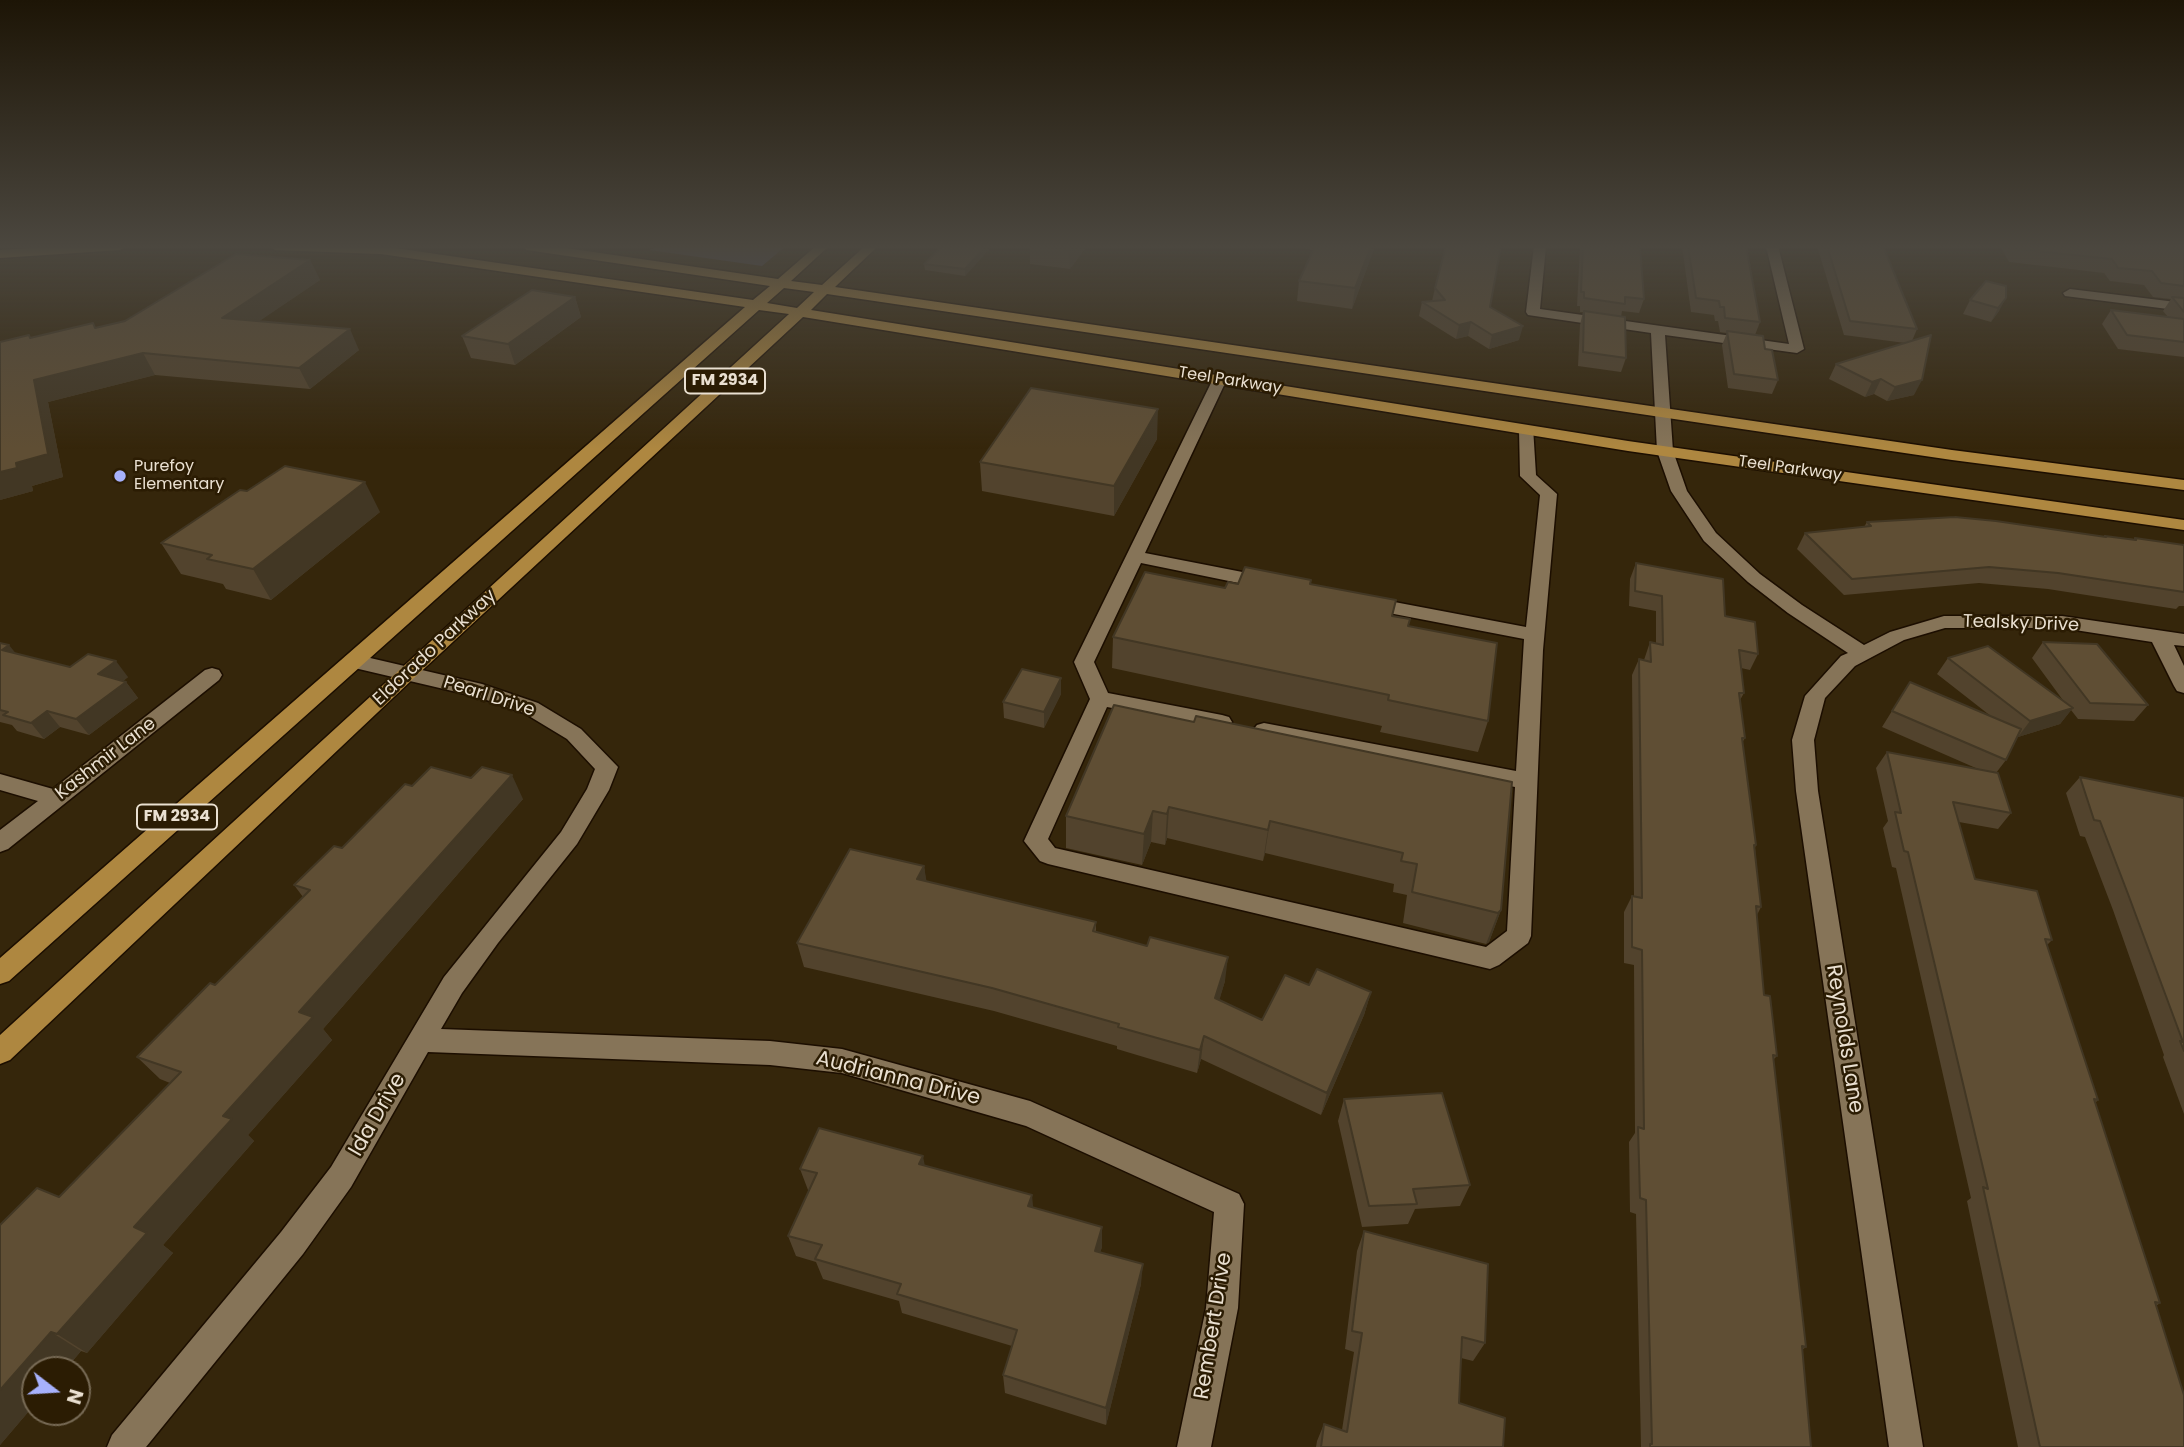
<!DOCTYPE html>
<html>
<head>
<meta charset="utf-8">
<style>
  body { margin:0 }
  #map { position:relative; width:2184px; height:1447px; overflow:hidden; background:#35260b; font-family:Poppins,sans-serif }
  canvas { display:block }
  .north { position:absolute; left:21px; top:1356px; width:70px; height:70px; box-sizing:border-box; background:#2b1c03; border:2px solid #776a55; border-radius:50%; rotate:107deg; font-size:19px; font-weight:700; line-height:28px; text-align:center; color:#eae0d1 }
  .north::after { content:''; display:block; margin:auto; width:24px; height:32px; background:#a7b1fc; clip-path:polygon(50% 0,100% 100%,50% 72%,0 100%) }
</style>
</head>
<body>
<div id="map">
<canvas width="2184" height="1447"></canvas>
<div class="north">N</div>
</div>
<script>
const ctx = document.querySelector('canvas').getContext('2d');
ctx.lineJoin = 'round';
function fillPath(path, color) {
  ctx.fillStyle = color;
  ctx.fill(path, 'evenodd');
}
function poly(rows) {
  const path = new Path2D();
  for (const r of rows) {
    path.moveTo(r[0], r[1]);
    for (let i = 2; i < r.length; i += 2) path.lineTo(r[i], r[i + 1]);
  }
  return path;
}
function trace(path, color, width, dash) {
  ctx.strokeStyle = color;
  ctx.lineWidth = width;
  ctx.lineCap = dash ? 'butt' : 'round';
  ctx.setLineDash(dash || []);
  ctx.stroke(path);
}
function label(font, color, halo, rows, align = 'center') {
  ctx.font = font + ' Poppins,sans-serif';
  ctx.lineWidth = 5;
  ctx.setLineDash([]);
  ctx.textBaseline = 'middle';
  ctx.strokeStyle = halo;
  ctx.fillStyle = color;
  for (const [text, x, y, turn = 0] of rows) {
    ctx.save();
    ctx.translate(x, y);
    ctx.rotate((+turn || 0) * Math.PI / 180);
    ctx.textAlign = isNaN(turn) ? turn : align;
    if (halo) ctx.strokeText(text, 0, 0);
    ctx.fillText(text, 0, 0);
    ctx.restore();
  }
}
fillPath(poly([
  [659,246,786,246,762,266,649,250]
]), '#4b4f71');
const minor = poly([
  [1534,246,1546,246,1540,309,1789,344,1766,246,1778,246,1804,349,1797,353,1665,335,1673,451,1687,491,1716,533,1760,574,1802,605,1864,645,1890,632,1944,616,2062,616,2184,634,2184,646,2174,645,2184,666,2184,693,2177,691,2174,686,2152,642,2062,628,1945,628,1904,640,1855,666,1825,698,1814,740,1818,791,1923,1447,1889,1447,1796,791,1792,740,1805,696,1841,656,1848,653,1788,613,1748,582,1704,541,1671,491,1657,451,1651,333,1528,315,1526,312,1534,246],
  [2070,289,2184,303,2184,311,2065,296,2063,293,2070,289],
  [1220,375,1227,379,1145,553,1268,577,1277,583,1268,589,1141,563,1094,662,1108,693,1222,715,1229,717,1232,722,1229,727,1222,729,1107,707,1048,839,1055,848,1486,947,1507,931,1515,787,1264,737,1257,735,1253,730,1257,725,1264,723,1516,771,1524,639,1368,609,1359,603,1368,597,1526,627,1540,495,1520,476,1519,430,1521,427,1533,427,1536,475,1557,494,1543,650,1531,936,1528,943,1499,965,1490,969,1048,864,1040,861,1024,841,1090,699,1074,662,1213,379,1220,375],
  [353,654,482,684,538,703,581,729,618,767,609,790,577,844,498,943,462,993,441,1029,770,1041,842,1049,1030,1101,1239,1194,1244,1204,1238,1308,1211,1447,1177,1447,1206,1308,1214,1212,1026,1126,842,1073,770,1065,428,1052,351,1187,303,1254,146,1447,107,1447,112,1435,281,1232,331,1167,444,977,561,832,587,789,595,769,567,739,524,713,478,697,346,666,343,661,346,656,353,654],
  [212,668,219,670,222,675,219,680,8,849,0,852,0,830,38,801,0,790,0,774,53,789,205,670,212,668]
]);
const major = poly([
  [64,246,126,246,120,250,0,258,0,250,64,246],
  [269,246,381,246,753,300,770,286,527,250,521,246,552,246,778,279,816,246,829,246,791,281,822,285,865,246,878,246,835,287,1952,450,2184,480,2184,490,1952,460,827,294,811,310,1628,441,2184,520,2184,530,1628,451,803,317,414,678,10,1060,0,1064,0,1035,789,314,759,310,9,981,0,984,0,958,745,307,381,254,275,250,269,246],
  [784,288,814,292,797,308,767,303,784,288]
]);
trace(minor, '#1c0e00', 3);
trace(major, '#1c0e00', 3);
fillPath(minor, '#867458');
fillPath(major, '#ae8740');
fillPath(poly([
  [942,246,992,246,965,276,925,270,924,264],
  [1030,246,1087,246,1070,269,1030,264],
  [1284,246,1375,246,1352,309,1297,301,1299,281,1313,250],
  [1580,246,1640,246,1644,299,1639,313,1622,311,1621,317,1626,358,1621,372,1578,366,1580,325,1583,312,1580,312,1580,306,1577,306],
  [1682,246,1746,246,1760,322,1755,335,1765,349,1778,380,1772,394,1728,388,1722,345,1727,333,1720,332,1718,321,1715,321,1714,315,1691,312],
  [1817,246,1883,246,1917,329,1912,341,1914,395,1887,401,1874,394,1865,397,1829,379,1836,364,1905,343,1844,335],
  [2000,246,2184,246,2184,357,2118,349,2102,324,2111,310,2168,317,2163,311,2171,299,2153,297,2144,285,2110,281,2104,273,2009,262],
  [310,260,320,280,259,321,359,350,310,389,155,375,48,402,63,477,32,486,33,491,0,500,29,335,31,338,96,328,125,321],
  [2006,286,1999,311,1991,322,1963,314,1970,300],
  [1435,288,1490,307,1519,340,1489,349,1468,336,1456,339,1419,316,1422,302,1432,301],
  [575,297,581,317,515,365,471,358,462,336],
  [1157,439,1114,516,982,491,980,462],
  [380,512,271,600,226,589,223,584,181,574,161,543],
  [1867,522,2104,537,2105,536,2134,539,2135,538,2184,545,2184,606,2179,606,2176,609,2048,589,1979,583,1844,595,1797,549,1805,533,1864,527],
  [1636,563,1725,616,1758,654,1750,670,1741,668,1744,693,1740,700,1745,738,1742,743,1756,845,1755,848,1761,907,1757,915,1764,995,1777,1056,1773,1060,1806,1347,1802,1350,1811,1447,1641,1447,1636,1214,1630,1212,1629,1142,1635,1133,1634,965,1624,963,1624,912,1632,896,1634,896,1632,675,1639,659,1644,660,1650,642,1656,643,1656,611,1629,606,1630,579],
  [1238,584,1311,584,1392,616,1408,626,1488,721,1478,752,1380,732,1382,726,1112,668,1113,637,1225,588],
  [2043,642,2148,705,2134,721,2078,719,2071,710,2060,724,2018,737,2017,737,2006,760,1996,773,2011,813,1998,829,1959,822,1975,879,2052,940,2047,945,2098,1100,2095,1103,2160,1303,2156,1306,2184,1447,2018,1447,1967,1201,1971,1198,1896,868,1892,867,1883,828,1888,821,1876,768,1887,752,1978,769,1882,727,1910,682,1992,717,1937,674,1948,658,2065,703,2032,658],
  [0,643,17,654,70,667,128,677,123,681,126,682,138,698,89,735,60,727,44,739,17,731,12,725,0,722],
  [1061,678,1061,694,1044,728,1004,718,1003,702],
  [1194,722,1501,910,1489,942,1486,944,1403,923,1407,895,1393,892,1394,884,1265,853,1263,861,1167,838,1165,845,1151,842,1142,865,1066,848,1066,816],
  [2080,777,2184,798,2184,1114,2163,1057,2164,1055,2113,910,2085,837,2080,836,2066,793],
  [412,786,523,799,323,1029,332,1040,248,1135,254,1141,163,1245,173,1253,87,1353,81,1351,65,1370,35,1370,35,1404,0,1445,0,1225,59,1197,170,1083,160,1079,137,1057,215,985,303,897,294,885,342,848],
  [924,866,926,882,1096,922,1096,932,1225,981,1219,1000,1262,1020,1309,985,1371,992,1364,1015,1321,1115,1201,1059,1197,1073,1117,1049,1117,1046,994,1011,804,967,797,943],
  [1344,1099,1470,1185,1460,1206,1415,1209,1408,1224,1362,1227,1338,1121],
  [925,1165,1033,1208,1102,1227,1102,1247,1100,1252,1141,1284,1106,1425,1005,1393,1003,1375,1012,1346,902,1313,899,1301,823,1279,816,1262,796,1256,788,1236,809,1190,808,1190,800,1169],
  [1364,1231,1485,1343,1473,1361,1461,1358,1459,1403,1503,1447,1316,1447,1317,1441,1324,1424,1342,1430,1354,1352,1345,1349,1357,1251]
]), '#52432d');
fillPath(poly([
  [986,246,992,246,965,276,965,269],
  [1072,246,1087,246,1070,269,1069,250],
  [1371,246,1375,246,1352,309,1355,288],
  [310,260,320,280,233,339,222,318],
  [575,297,581,317,515,365,508,344],
  [2006,298,1999,311,1991,322,1998,308],
  [1471,322,1468,336,1456,339,1459,325],
  [1523,326,1519,340,1489,349,1492,335],
  [350,329,359,350,310,389,299,368],
  [143,353,155,375,48,402,63,477,32,486,33,491,0,500,0,472,34,380],
  [1881,379,1874,394,1865,397,1872,382],
  [1922,380,1914,395,1887,401,1895,387],
  [1158,409,1157,439,1114,516,1114,486],
  [365,482,380,512,271,600,253,569],
  [9,645,22,661,2,650],
  [116,661,128,677,111,691,98,674],
  [1061,678,1061,694,1044,728,1044,712],
  [126,682,138,698,89,735,76,719],
  [2073,708,2060,724,2018,737,2030,721],
  [47,711,60,727,44,739,31,723],
  [512,775,523,799,323,1029,332,1040,248,1135,254,1141,163,1245,173,1253,87,1353,57,1334,134,1227,223,1116,299,1012],
  [1169,807,1167,838,1165,845,1167,814],
  [1153,811,1151,842,1142,865,1144,834],
  [1270,821,1265,853,1263,861,1268,830],
  [924,866,928,890,917,879],
  [1501,910,1489,942,1486,944,1498,913],
  [1228,957,1225,981,1213,1022,1215,998],
  [1371,992,1364,1015,1321,1115,1327,1093],
  [1204,1036,1201,1059,1197,1073,1200,1050],
  [923,1156,927,1177,919,1164],
  [1032,1195,1034,1216,1028,1206],
  [1102,1227,1102,1247,1095,1271,1095,1251],
  [1143,1264,1141,1284,1106,1425,1106,1408],
  [51,1332,81,1351,65,1370,35,1370,35,1404,0,1445,0,1390]
]), '#423724');
const building = poly([
  [942,246,986,246,965,269,924,264,942,246],
  [1042,246,1072,246,1069,250,1042,246],
  [1315,246,1371,246,1355,288,1299,281,1315,246],
  [1446,246,1501,246,1490,307,1523,326,1492,335,1471,322,1459,325,1422,302,1445,300,1435,288,1446,246],
  [1583,246,1640,246,1644,299,1625,297,1625,304,1584,298,1584,292,1581,292,1583,246],
  [1688,246,1746,246,1760,322,1725,318,1724,307,1720,307,1719,301,1696,298,1688,246],
  [1827,246,1883,246,1917,329,1850,321,1827,246],
  [2014,246,2184,246,2184,286,2161,283,2152,271,2118,268,2112,259,2016,249,2014,246],
  [236,254,310,260,222,318,350,329,299,368,143,353,34,380,48,454,16,463,17,468,0,472,0,342,29,335,30,338,93,323,95,328,125,321,236,254],
  [1986,281,2006,286,2006,298,1998,308,1970,300,1986,281],
  [532,290,575,297,508,344,462,336,532,290],
  [2172,297,2184,298,2184,312,2172,297],
  [2111,310,2184,319,2184,342,2127,335,2111,310],
  [1584,311,1625,317,1626,358,1583,352,1584,311],
  [1727,331,1763,336,1765,349,1772,350,1778,380,1734,374,1727,331],
  [1931,335,1922,380,1895,387,1881,379,1872,382,1836,364,1931,335],
  [1031,388,1158,409,1114,486,980,462,1031,388],
  [285,466,365,482,253,569,207,559,212,555,161,543,240,490,247,491,285,466],
  [1955,517,1996,521,2106,537,2105,536,2136,540,2135,538,2184,545,2184,592,2058,573,1989,567,1852,579,1805,533,1871,526,1867,522,1955,517],
  [1636,563,1723,579,1725,616,1755,622,1758,654,1739,650,1744,693,1739,693,1745,738,1742,738,1756,845,1754,845,1761,907,1756,906,1764,995,1770,996,1777,1056,1773,1055,1806,1347,1802,1346,1811,1447,1650,1447,1650,1444,1652,1444,1646,1200,1640,1198,1638,1127,1644,1129,1642,950,1632,947,1632,896,1642,898,1639,659,1651,662,1650,642,1663,645,1662,596,1635,591,1636,563],
  [1245,567,1311,580,1310,584,1396,600,1392,616,1410,619,1408,626,1497,643,1488,721,1388,700,1389,695,1113,637,1145,572,1225,588,1228,582,1238,584,1245,567],
  [2043,642,2097,644,2148,705,2090,703,2043,642],
  [0,643,9,645,2,650,70,667,88,654,116,661,98,674,126,682,76,719,47,711,31,723,3,715,8,712,0,710,0,643],
  [1988,646,2073,708,2030,721,1948,658,1988,646],
  [1022,669,1061,678,1044,712,1003,702,1022,669],
  [1910,682,2021,729,2006,760,1892,711,1910,682],
  [1114,705,1194,722,1196,716,1512,782,1501,910,1498,913,1412,892,1417,864,1401,861,1403,853,1270,821,1268,830,1169,807,1167,814,1153,811,1144,834,1066,816,1114,705],
  [1887,752,1998,773,2011,813,1953,802,1975,879,2037,891,2052,940,2045,939,2098,1100,2094,1099,2160,1303,2155,1302,2184,1395,2184,1447,2040,1447,1983,1187,1988,1189,1908,852,1904,851,1895,812,1901,813,1887,752],
  [431,767,471,778,482,767,512,775,299,1012,313,1017,223,1116,232,1119,134,1227,147,1233,57,1334,51,1332,0,1390,0,1225,37,1188,59,1197,181,1072,137,1057,210,983,215,985,310,890,294,885,334,846,342,848,405,784,412,786,431,767],
  [2080,777,2184,798,2184,1051,2180,1041,2183,1042,2128,894,2100,821,2094,820,2080,777],
  [850,849,924,866,917,879,1096,922,1093,931,1147,946,1150,937,1228,957,1215,998,1262,1020,1285,975,1309,985,1317,969,1371,992,1327,1093,1204,1036,1200,1050,1118,1027,1119,1024,992,988,797,943,850,849],
  [1442,1093,1470,1185,1413,1189,1417,1204,1369,1206,1344,1099,1442,1093],
  [819,1128,923,1156,919,1164,1032,1195,1028,1206,1102,1227,1095,1251,1143,1264,1106,1408,1003,1375,1017,1330,897,1294,901,1284,815,1259,822,1245,788,1236,817,1173,800,1169,819,1128],
  [1364,1231,1488,1264,1485,1343,1462,1337,1459,1403,1505,1418,1503,1447,1321,1447,1324,1424,1347,1432,1362,1333,1352,1331,1364,1231]
]);
fillPath(building, '#5f4e34');
trace(building, '#423724', 2);
const sky = ctx.createLinearGradient(0, 0, 0, 449);
sky.addColorStop(0, '#1d1506');
sky.addColorStop(0.55, '#4b473f');
sky.addColorStop(1, '#4b473f00');
ctx.fillStyle = sky;
ctx.fillRect(0, 0, 2184, 449);
for (const [x, y, r, color] of [
  [120,476,7,"#a7b1fc"]
]) {
  const dot = new Path2D();
  dot.arc(x, y, r, 0, 2 * Math.PI);
  ctx.fillStyle = color;
  ctx.fill(dot);
  trace(dot, '#2b1c03', 2.5);
}
for (const [x, y, w] of [
  [725,381,80],
  [177,817,80]
]) {
  const box = new Path2D();
  box.roundRect(x - w / 2, y - 12.5, w, 25, 5);
  ctx.fillStyle = '#2b1c03';
  ctx.fill(box);
  trace(box, '#eae0d1', 2);
}
label('bold 16px', '#eae0d1', null, [
  ["FM 2934",725,381],
  ["FM 2934",177,817]
]);
label('16px', '#eae0d1', '#2b1c03', [
  ["Teel Parkway",1230,381,9],
  ["Teel Parkway",1790,469,8]
]);
label('16px', '#eae0d1', '#2b1c03', [
  ["Purefoy",134,467],
  ["Elementary",134,485]
], 'left');
label('18px', '#eae0d1', '#2b1c03', [
  ["Tealsky Drive",2021,624,2],
  ["Eldorado Parkway",435,648,-43],
  ["Pearl Drive",489,697,18],
  ["Kashmir Lane",106,759,-38]
]);
label('21px', '#eae0d1', '#2b1c03', [
  ["Reynolds Lane",1844,1039,81],
  ["Audrianna Drive",898,1079,14],
  ["Ida Drive",378,1115,-60],
  ["Rembert Drive",1214,1326,-81]
]);
</script>
</body>
</html>
